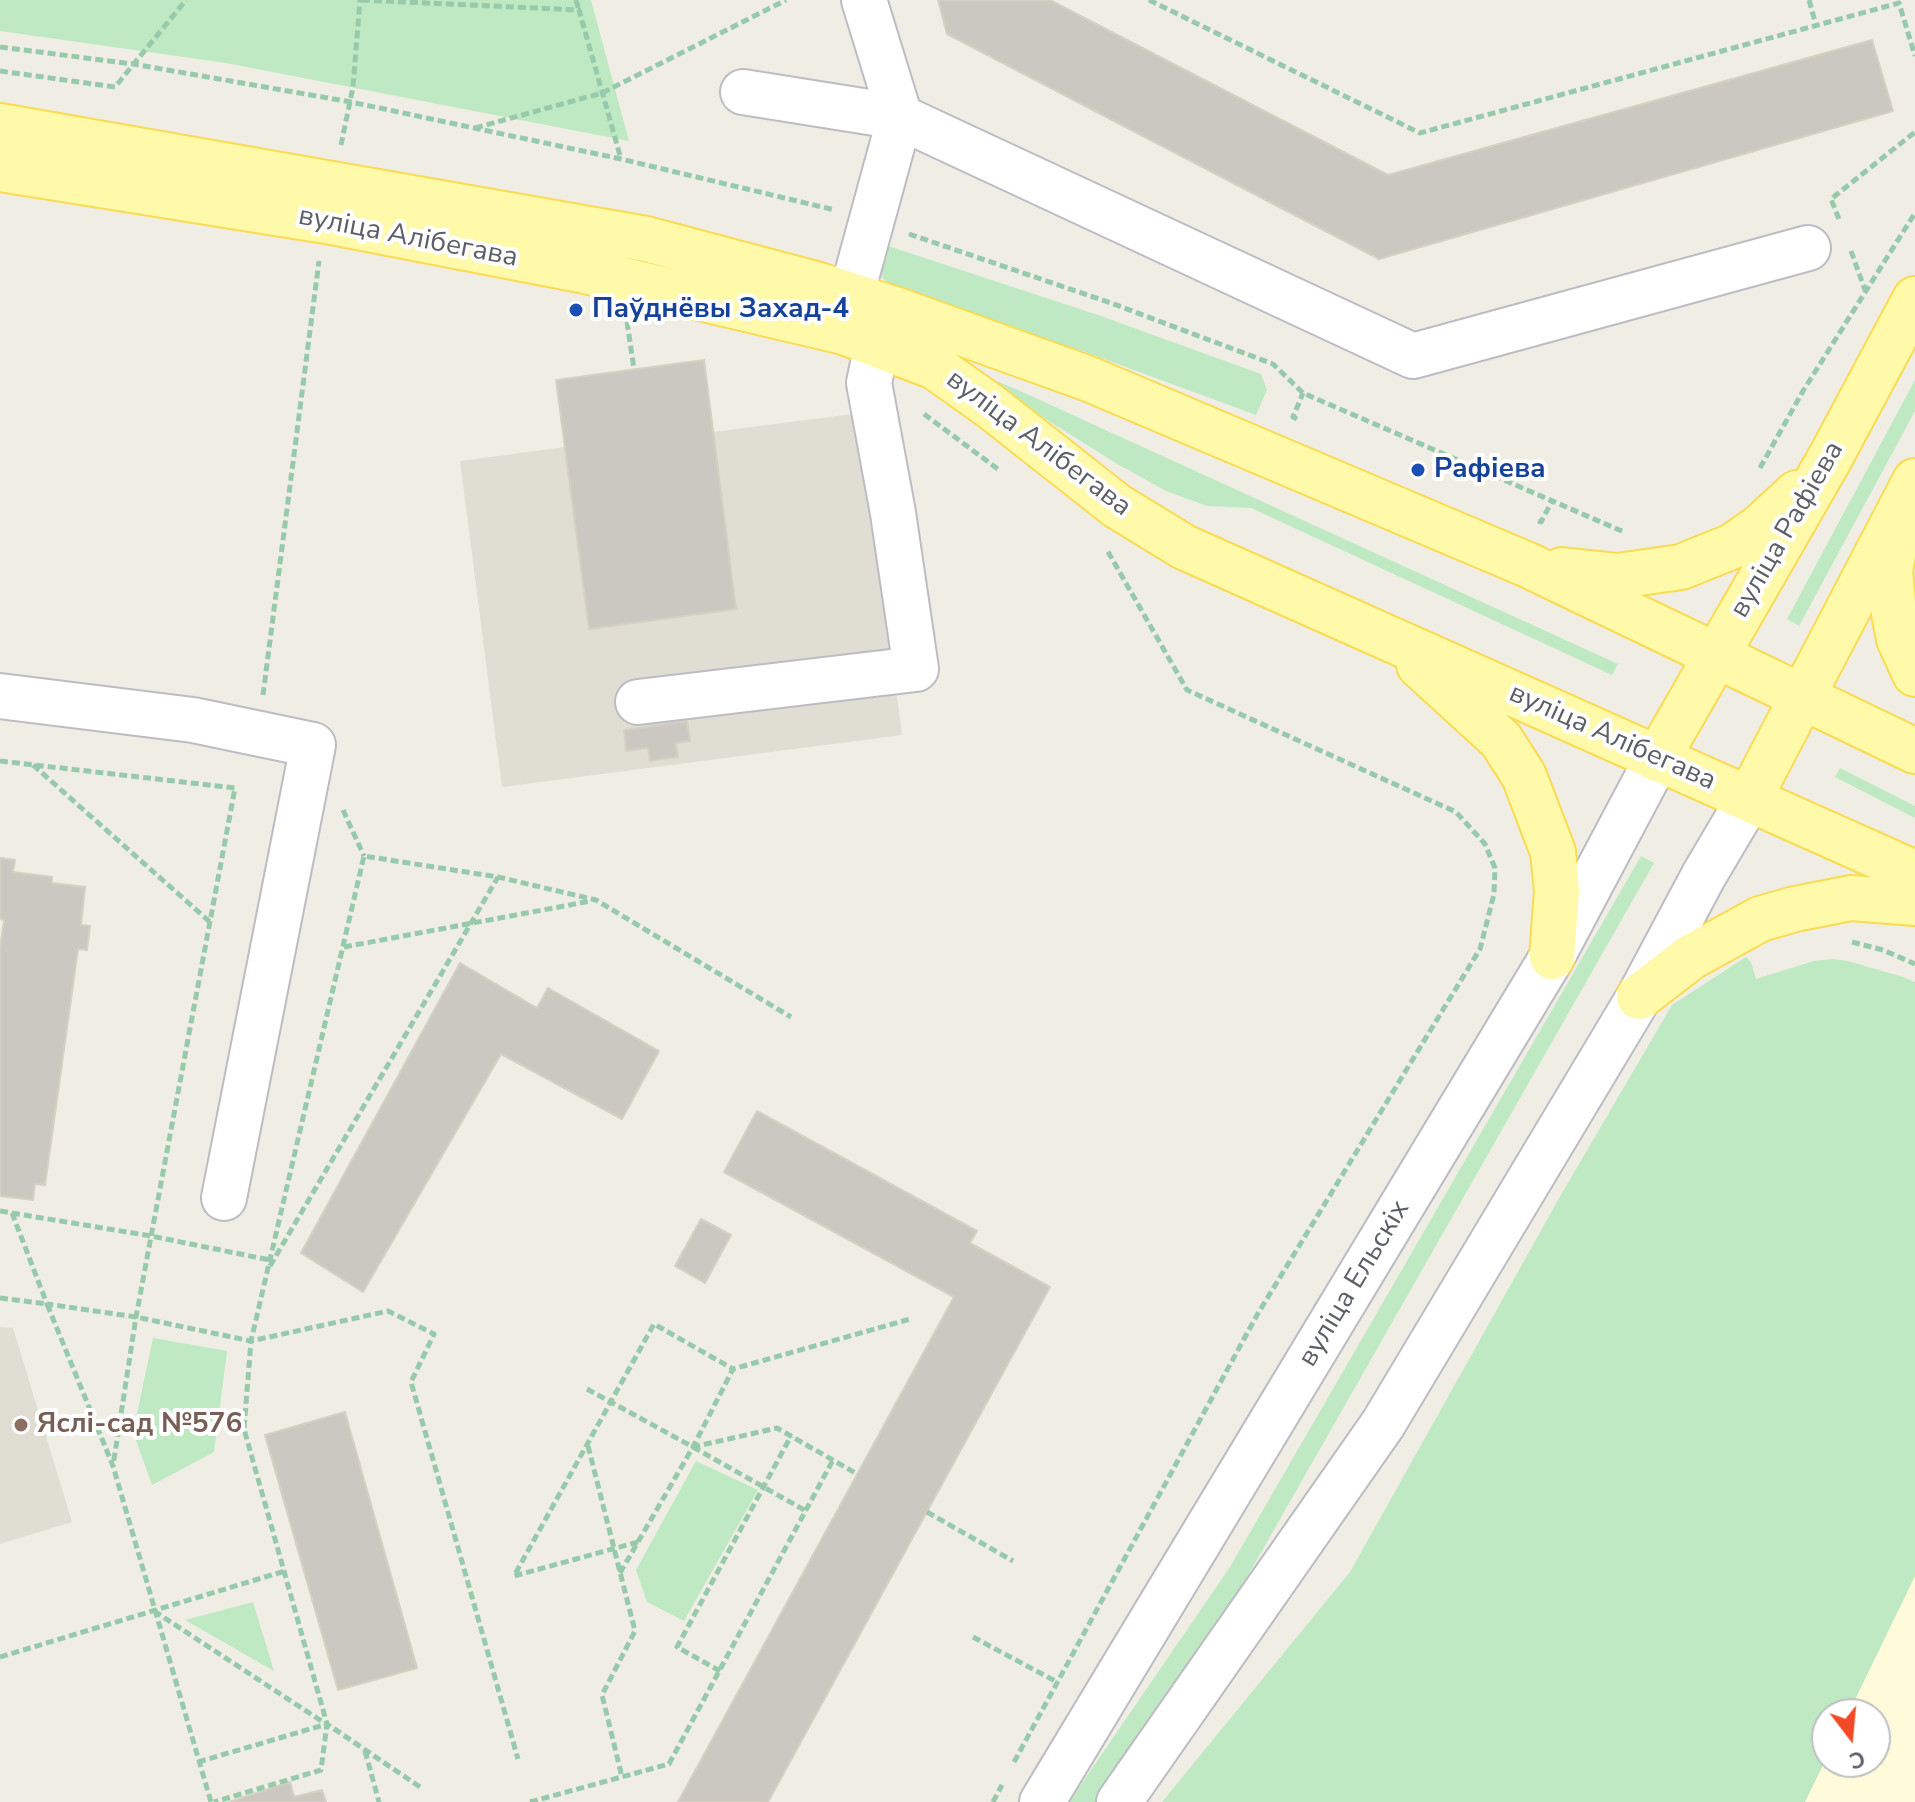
<!DOCTYPE html>
<html>
<head>
<meta charset="utf-8">
<style>
  body { margin:0 }
  #map { position:relative; width:1915px; height:1802px; overflow:hidden; background:#f0eee4; font-family:"Nunito Sans",sans-serif }
  canvas { display:block }
  .north { position:absolute; left:1811px; top:1698px; width:80px; height:80px; box-sizing:border-box; background:#fff; border:2px solid #bebfc2; border-radius:50%; rotate:164deg; font-size:22px; font-weight:700; line-height:32px; text-align:center; color:#5c5f66 }
  .north::after { content:''; display:block; margin:auto; width:28px; height:36px; background:#f44925; clip-path:polygon(50% 0,100% 100%,50% 72%,0 100%) }
</style>
</head>
<body>
<div id="map">
<canvas width="1915" height="1802"></canvas>
<div class="north">С</div>
</div>
<script>
const ctx = document.querySelector('canvas').getContext('2d');
ctx.lineJoin = 'round';
function fillPath(path, color) {
  ctx.fillStyle = color;
  ctx.fill(path, 'evenodd');
}
function poly(rows) {
  const path = new Path2D();
  for (const r of rows) {
    path.moveTo(r[0], r[1]);
    for (let i = 2; i < r.length; i += 2) path.lineTo(r[i], r[i + 1]);
  }
  return path;
}
function trace(path, color, width, dash) {
  ctx.strokeStyle = color;
  ctx.lineWidth = width;
  ctx.lineCap = dash ? 'butt' : 'round';
  ctx.setLineDash(dash || []);
  ctx.stroke(path);
}
function label(font, color, halo, rows, align = 'center') {
  ctx.font = font + ' "Nunito Sans",sans-serif';
  ctx.lineWidth = 8;
  ctx.setLineDash([]);
  ctx.textBaseline = 'middle';
  ctx.strokeStyle = halo;
  ctx.fillStyle = color;
  for (const [text, x, y, turn = 0] of rows) {
    ctx.save();
    ctx.translate(x, y);
    ctx.rotate((+turn || 0) * Math.PI / 180);
    ctx.textAlign = isNaN(turn) ? turn : align;
    if (halo) ctx.strokeText(text, 0, 0);
    ctx.fillText(text, 0, 0);
    ctx.restore();
  }
}
fillPath(poly([
  [1915,1576,1915,1802,1805,1802,1827,1757,1827,1762,1875,1762,1875,1714,1848,1714]
]), '#fffada');
fillPath(poly([
  [704,360,713,432,860,413,902,735,502,787,460,461,565,447,556,380],
  [0,1327,13,1328,72,1522,0,1544]
]), '#e0ddd3');
fillPath(poly([
  [0,0,591,0,629,141,226,63,0,31],
  [873,241,1098,315,1261,374,1267,390,1256,415,1085,352,896,289,886,282,877,270],
  [994,380,1018,390,1618,664,1612,675,1251,508,1207,506,1166,491,1119,465,999,390],
  [1915,380,1915,411,1799,626,1787,619],
  [1840,768,1915,806,1915,818,1835,777],
  [1641,856,1654,863,1247,1577,1101,1802,1069,1802,1230,1567],
  [1746,957,1751,962,1756,979,1814,961,1832,959,1848,961,1903,977,1915,982,1915,1576,1848,1714,1827,1714,1827,1757,1805,1802,1162,1802,1350,1572,1562,1193,1672,1005],
  [153,1338,227,1351,214,1452,152,1485,133,1432],
  [696,1461,758,1490,684,1621,647,1602,636,1570],
  [253,1602,274,1671,185,1620]
]), '#bfe9c3');
const building = poly([
  [938,0,1050,0,1388,175,1872,40,1893,111,1379,259,947,34,938,0],
  [704,360,736,609,589,629,556,380,704,360],
  [687,721,690,741,676,743,678,757,650,761,648,748,626,751,624,730,687,721],
  [0,858,15,860,13,872,52,877,52,883,85,887,81,925,90,926,87,950,78,949,45,1185,35,1184,33,1200,0,1196,0,948,4,920,0,919,0,858],
  [460,963,537,1008,548,988,659,1051,622,1119,501,1054,363,1292,301,1253,460,963],
  [757,1111,977,1231,970,1243,1050,1287,768,1802,678,1802,954,1297,724,1172,757,1111],
  [701,1219,731,1235,705,1283,675,1266,701,1219],
  [345,1412,417,1668,338,1690,265,1435,345,1412],
  [290,1782,294,1797,322,1790,326,1802,229,1802,290,1782]
]);
fillPath(building, '#cbc8c1');
trace(building, '#d5d1c2', 2);
const minor = poly([
  [864,0,900,117,1413,356,1808,248],
  [743,92,900,117,851,296,844,332],
  [0,696,193,720,313,745,224,1198],
  [638,702,916,669,893,513,869,383,877,345],
  [1042,1802,1552,957,1657,759],
  [1119,1802,1383,1424,1639,997,1704,875,1749,799]
]);
const major = poly([
  [0,126,646,239,819,285,897,310,1089,379,1528,565,1915,751],
  [0,169,326,221,585,271,844,332,935,367,990,406,1117,506,1184,547,1915,873],
  [1897,532,1890,571,1894,613,1899,639,1915,674],
  [1562,570,1618,576,1681,567,1733,546,1760,527,1797,493],
  [1419,665,1501,740,1524,776,1553,852,1557,891,1552,957],
  [1657,759,1830,458,1915,299],
  [1749,799,1915,481],
  [1639,997,1691,957,1760,919,1795,909,1851,898,1915,903]
]);
trace(minor, '#bcbdc4', 48);
trace(major, '#fadb52', 48);
trace(poly([
  [362,0,579,10,621,159],
  [576,0,579,10],
  [1149,0,1420,133,1899,3,1915,56],
  [1809,0,1816,25],
  [0,47,133,64,351,102,621,159,835,210],
  [0,71,115,87,186,0],
  [475,128,602,93,786,0],
  [341,145,353,87,360,0],
  [1839,219,1831,199,1915,132],
  [909,234,1111,303,1273,364,1303,393,1624,532],
  [1851,251,1865,290],
  [627,322,634,369],
  [924,414,999,470],
  [1297,419,1293,417,1303,393],
  [1760,468,1803,391,1915,213],
  [1538,521,1541,522,1552,501],
  [263,695,319,261],
  [0,761,235,788,136,1317,113,1466],
  [33,765,210,922],
  [343,810,364,856],
  [1852,942,1883,950,1915,964],
  [344,947,591,901],
  [0,1211,12,1213,47,1304,136,1317,251,1341,388,1311,434,1334,411,1382,518,1759],
  [12,1213,151,1236,270,1260],
  [270,1266,498,877],
  [0,1298,47,1304,113,1466,211,1802],
  [587,1389,693,1447,777,1428,857,1474],
  [588,1446,635,1631,602,1695,622,1777],
  [693,1447,806,1511],
  [927,1512,1013,1561],
  [638,1542,514,1576,654,1324,733,1369],
  [620,1573,693,1447,733,1369,910,1319],
  [154,1611,326,1724],
  [973,1637,1057,1682],
  [0,1657,285,1571],
  [720,1671,677,1647,791,1436],
  [365,1751,379,1802],
  [198,1762,327,1724,321,1770,214,1802],
  [1014,1762,1257,1315,1480,949,1494,894,1495,868,1485,844,1456,812,1187,690,1107,550],
  [420,1787,327,1724,244,1429,251,1341,364,856,498,877,596,900,791,1017],
  [530,1802,669,1764,833,1460],
  [993,1802,1002,1785]
]), '#97caab', 5, [8, 4]);
trace(minor, '#fff', 44);
trace(major, '#fff9aa', 44);
for (const [x, y, r, color] of [
  [576,310,8,"#1a4fb4"],
  [1418,470,8,"#1a4fb4"],
  [21,1425,8,"#8d6e63"]
]) {
  const dot = new Path2D();
  dot.arc(x, y, r, 0, 2 * Math.PI);
  ctx.fillStyle = color;
  ctx.fill(dot);
  trace(dot, '#fff', 3);
}
label('28px', '#5c5f66', '#fff', [
  ["вуліца Алібегава",408,238,11],
  ["вуліца Алібегава",1038,444,37],
  ["вуліца Рафіева",1788,530,-60],
  ["вуліца Алібегава",1612,738,24],
  ["вуліца Ельскіх",1355,1284,-59]
]);
label('bold 28px', '#164399', '#fff', [
  ["Паўднёвы Захад-4",592,310],
  ["Рафіева",1434,470]
], 'left');
label('bold 28px', '#785e54', '#fff', [
  ["Яслі-сад №576",37,1425]
], 'left');
</script>
</body>
</html>
